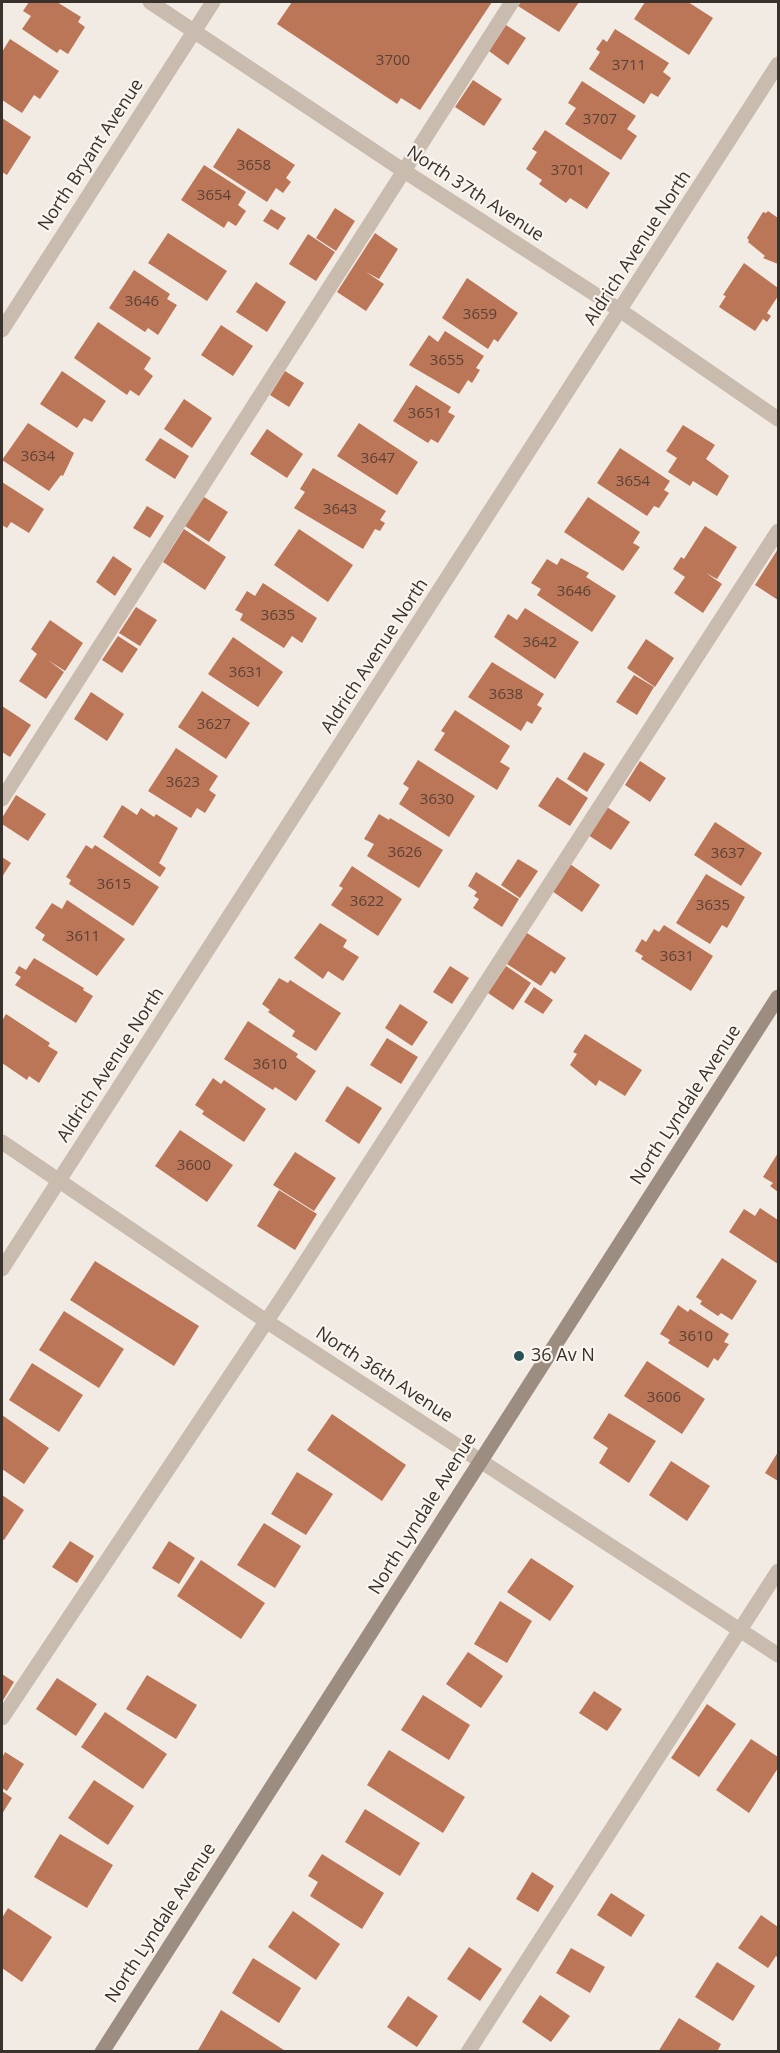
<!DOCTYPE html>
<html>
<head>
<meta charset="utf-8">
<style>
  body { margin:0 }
  #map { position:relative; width:780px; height:2053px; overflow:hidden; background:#f2ebe3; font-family:"Open Sans",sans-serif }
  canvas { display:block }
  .frame { position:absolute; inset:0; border:3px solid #39312c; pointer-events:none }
</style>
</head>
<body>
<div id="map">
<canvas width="780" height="2053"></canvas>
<div class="frame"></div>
</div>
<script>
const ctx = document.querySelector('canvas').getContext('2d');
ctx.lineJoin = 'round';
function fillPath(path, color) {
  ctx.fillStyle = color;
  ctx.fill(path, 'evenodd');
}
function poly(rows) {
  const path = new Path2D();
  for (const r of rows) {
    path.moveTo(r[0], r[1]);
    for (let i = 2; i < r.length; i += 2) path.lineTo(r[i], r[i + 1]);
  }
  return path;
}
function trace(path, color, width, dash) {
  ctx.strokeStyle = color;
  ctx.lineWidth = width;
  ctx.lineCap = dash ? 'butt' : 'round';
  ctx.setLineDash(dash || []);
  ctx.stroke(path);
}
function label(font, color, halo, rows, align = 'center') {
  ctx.font = font + ' "Open Sans",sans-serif';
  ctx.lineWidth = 4.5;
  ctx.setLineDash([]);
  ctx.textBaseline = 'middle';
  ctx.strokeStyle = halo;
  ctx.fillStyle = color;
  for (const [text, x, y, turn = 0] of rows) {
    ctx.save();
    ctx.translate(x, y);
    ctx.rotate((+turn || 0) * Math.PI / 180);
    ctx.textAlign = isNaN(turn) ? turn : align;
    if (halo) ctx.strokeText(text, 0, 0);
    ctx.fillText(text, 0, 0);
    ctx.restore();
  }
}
fillPath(poly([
  [29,2,57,2,81,17,78,22,85,27,68,54,60,49,57,53,22,29,31,16,23,11],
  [292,2,492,2,420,110,401,98,397,104,277,24],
  [521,2,579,2,559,32,518,6],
  [645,2,688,2,713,18,689,55,634,19],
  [506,25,526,38,508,65,489,51],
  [615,29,669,63,663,72,671,78,658,97,651,93,644,104,589,69,600,52,596,49,603,39,607,42],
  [10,39,59,71,40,99,34,95,22,113,2,100,2,52],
  [473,80,502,99,484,126,455,107],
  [582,81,636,116,627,129,637,136,621,160,565,124,576,108,568,103],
  [2,118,31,137,7,175,2,172],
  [238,128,295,165,286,178,291,182,283,193,276,188,267,202,213,167],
  [545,130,610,173,587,209,570,198,566,203,539,184,542,180,526,169,537,152,532,149],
  [204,165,246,192,238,205,246,211,236,226,228,221,224,228,181,200],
  [335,208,355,221,336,251,316,238],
  [271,209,286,218,278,230,263,221],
  [768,211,778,218,778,264,763,258,765,256,748,242,749,240,747,238,763,212,766,213],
  [168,233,227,271,207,301,148,263],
  [375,233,398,249,379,279,366,272,384,284,366,311,337,292],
  [308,234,335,252,316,281,289,264],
  [744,263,778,288,778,296,767,313,771,316,767,322,763,319,755,331,719,307,726,296,723,295],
  [134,270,170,294,167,299,177,305,158,335,148,328,145,332,109,308],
  [467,278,518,313,498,342,494,339,488,349,442,318],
  [256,282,286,302,267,332,236,312],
  [98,322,151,358,144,369,153,376,139,396,130,390,127,395,74,358],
  [221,325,253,346,233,376,201,355],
  [445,331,484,356,476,368,480,370,472,383,468,380,459,394,409,365,429,335,438,342],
  [62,371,106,401,92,422,84,418,77,428,40,404],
  [285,371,304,383,289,407,270,395],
  [416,385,451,407,448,412,455,416,438,443,431,439,428,443,393,421],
  [184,399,212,418,192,448,164,429],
  [28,423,74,453,63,476,61,475,49,491,2,460],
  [359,423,418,462,397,495,337,456],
  [683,425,715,445,706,459,729,476,717,496,693,481,690,486,668,472,677,458,666,451],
  [267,429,303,454,287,478,250,454],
  [160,438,189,456,175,479,145,460],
  [620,448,670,481,664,490,669,493,659,508,654,506,647,516,597,483],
  [313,468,386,511,380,520,385,523,380,531,375,529,363,549,294,508,305,492,300,489],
  [2,482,44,509,29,533,11,522,7,528,2,525],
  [204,497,228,512,209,542,185,526],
  [588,497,640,532,633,543,640,547,623,571,564,532],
  [147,506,164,516,150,538,133,528],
  [705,526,737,547,717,579,706,573,722,584,703,613,674,593,685,577,673,569,681,557,684,559],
  [184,529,226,557,205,590,163,562],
  [299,529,353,565,328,602,274,565],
  [778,549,778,600,755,585],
  [113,556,132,569,115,596,96,582],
  [561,558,589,573,586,577,616,596,592,632,537,595,541,589,531,583,547,559,557,565],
  [263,583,317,618,302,643,292,636,284,648,240,620,243,614,235,610,247,591,255,596],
  [136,607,157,620,140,646,119,633],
  [525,608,579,642,555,679,494,637,508,614,517,620],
  [50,620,83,643,65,671,48,660,64,672,46,699,19,681,37,654,31,649],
  [118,636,138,649,122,673,102,660],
  [233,637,283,672,258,707,208,674],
  [646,639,674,658,655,687,627,668],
  [492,662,544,694,537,705,542,708,532,724,527,721,521,731,468,697],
  [634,675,654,687,637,715,616,702],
  [202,691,250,723,226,759,178,727],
  [91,692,124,714,107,741,74,719],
  [2,706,31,725,10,757,2,752],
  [455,710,510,746,500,762,510,768,497,790,434,750,445,733,441,731],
  [176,748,218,776,209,790,216,795,205,813,197,808,191,818,148,791],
  [584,752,605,764,587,792,567,779],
  [418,760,475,796,449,837,399,804,409,788,403,784],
  [640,761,666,778,650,802,625,785],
  [557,777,588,798,570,826,538,806],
  [16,795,46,814,28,841,2,824,2,818],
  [122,805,137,815,141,808,154,817,156,814,178,828,159,863,166,868,160,877,103,837],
  [607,807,630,822,611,850,588,835],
  [379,814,389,820,390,818,443,850,419,888,367,856,374,844,364,839],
  [715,822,762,853,741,886,694,855],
  [86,845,92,849,95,845,159,887,133,926,69,884,71,880,66,877],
  [2,857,11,863,2,877],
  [518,859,538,871,520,898,501,885],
  [570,864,600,885,582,912,552,891],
  [352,866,402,899,378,936,331,905,343,888,339,886],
  [476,872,519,899,502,927,473,908,479,899,474,896,477,892,468,886],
  [706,874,745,897,727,928,722,925,710,944,676,923],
  [67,900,125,939,97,976,42,940,45,935,35,928,52,903,62,909],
  [320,923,347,940,343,947,359,957,343,981,328,971,323,979,294,958],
  [664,925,713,956,691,991,641,959,643,956,635,951,642,939,646,942,654,929,659,932],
  [527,933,566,958,555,974,551,971,541,986,507,964],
  [34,958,84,988,83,990,93,996,76,1023,15,985,21,977,15,973,19,966,26,970],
  [450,966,469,978,452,1004,433,992],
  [506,966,531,983,513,1010,488,993],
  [279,978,288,983,290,980,341,1013,316,1051,292,1036,295,1031,268,1012,270,1010,262,1004],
  [534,987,553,1000,543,1014,524,1002],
  [400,1004,428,1022,412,1046,385,1028],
  [6,1014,50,1043,48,1046,58,1052,39,1083,29,1076,27,1080,2,1063,2,1021],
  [248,1021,298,1054,296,1057,316,1071,296,1101,275,1087,273,1090,224,1059],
  [585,1034,642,1070,625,1096,599,1080,596,1086,570,1065,577,1054,573,1052],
  [387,1038,418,1057,401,1084,370,1065],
  [213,1078,221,1084,224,1080,266,1109,244,1142,202,1114,204,1111,195,1105],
  [347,1086,382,1108,359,1144,325,1121],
  [180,1130,233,1165,207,1202,155,1166],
  [295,1152,336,1178,314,1211,273,1185],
  [778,1153,778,1192,770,1186,773,1183,763,1177],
  [279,1190,317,1214,295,1250,257,1226],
  [760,1208,778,1220,778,1264,729,1232,744,1209,755,1216],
  [722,1258,757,1281,732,1320,721,1313,718,1316,700,1304,702,1301,696,1297],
  [95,1261,199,1326,174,1366,70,1300],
  [678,1305,688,1312,690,1309,729,1334,724,1342,729,1344,718,1361,714,1358,708,1368,668,1343,670,1340,660,1334],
  [64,1311,124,1349,99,1388,39,1350],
  [647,1361,705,1399,682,1434,624,1396],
  [32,1363,83,1395,59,1432,9,1400],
  [609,1413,656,1441,629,1483,599,1463,608,1448,593,1438],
  [332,1414,406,1465,382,1501,307,1450],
  [2,1415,49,1448,24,1484,2,1469],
  [778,1452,778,1481,765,1473],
  [671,1461,710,1486,687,1521,649,1495],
  [297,1472,333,1494,306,1535,271,1514],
  [2,1495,24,1510,4,1540,2,1539],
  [264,1523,301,1546,275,1588,237,1565],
  [70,1541,94,1556,77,1583,52,1567],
  [169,1541,195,1558,179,1584,152,1568],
  [531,1558,574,1586,550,1621,507,1592],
  [201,1560,265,1603,241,1639,177,1596],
  [500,1601,532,1621,507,1663,474,1644],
  [468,1652,503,1676,481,1708,446,1684],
  [2,1674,14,1682,2,1702],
  [147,1675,197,1705,176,1739,126,1709],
  [57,1678,97,1704,76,1736,36,1709],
  [594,1691,622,1709,607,1731,579,1713],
  [423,1695,470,1725,449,1760,401,1730],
  [707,1704,736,1724,699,1777,671,1758],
  [105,1712,167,1754,143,1789,81,1747],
  [751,1739,778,1757,778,1768,749,1813,716,1790],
  [389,1750,465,1797,443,1833,367,1785],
  [5,1752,24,1764,7,1791,2,1788,2,1758],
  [94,1780,134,1806,108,1845,68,1818],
  [2,1791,12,1798,2,1814],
  [365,1809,420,1843,400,1876,345,1842],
  [60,1834,113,1865,87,1908,34,1877],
  [322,1854,384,1893,362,1929,310,1896,318,1882,308,1876],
  [532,1872,554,1886,538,1912,516,1899],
  [611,1893,645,1915,631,1937,597,1915],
  [8,1908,52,1937,22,1982,2,1968,2,1918],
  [293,1911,340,1944,316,1980,268,1947],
  [761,1915,778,1927,778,1958,776,1956,768,1968,738,1948],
  [469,1947,502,1969,480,2001,447,1979],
  [571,1948,605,1967,590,1993,556,1973],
  [253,1958,301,1988,279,2023,232,1993],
  [717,1962,755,1986,733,2021,695,1997],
  [540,1995,570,2016,551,2042,522,2022],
  [408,1996,438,2016,417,2047,387,2027],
  [221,2010,287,2052,197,2052],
  [679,2018,721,2044,717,2052,658,2052]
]), '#bb7557');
trace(poly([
  [2,799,512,2],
  [2,1718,288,1289,778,531],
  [468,2052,778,1571]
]), '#c9bcaf', 15);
trace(poly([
  [150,2,404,171,621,311,778,419],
  [2,330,213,2],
  [2,1142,266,1321,778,1655],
  [2,1269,778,64]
]), '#c9bcaf', 15);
trace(poly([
  [102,2052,778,997]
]), '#9d8c80', 15);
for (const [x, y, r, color] of [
  [519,1356,6,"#255157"]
]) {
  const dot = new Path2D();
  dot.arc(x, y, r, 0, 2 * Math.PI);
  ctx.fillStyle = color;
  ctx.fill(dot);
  trace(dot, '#faf5ef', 2);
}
label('15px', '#5a4237', null, [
  ["3700",393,61],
  ["3711",629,66],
  ["3707",600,120],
  ["3658",254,166],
  ["3701",568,171],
  ["3654",214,196],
  ["3646",142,302],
  ["3659",480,315],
  ["3655",447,361],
  ["3651",425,414],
  ["3634",38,457],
  ["3647",378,459],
  ["3654",633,482],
  ["3643",340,510],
  ["3646",574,592],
  ["3635",278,616],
  ["3642",540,643],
  ["3631",246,673],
  ["3638",506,695],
  ["3627",214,725],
  ["3623",183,783],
  ["3630",437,800],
  ["3626",405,853],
  ["3637",728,854],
  ["3615",114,885],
  ["3622",367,902],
  ["3635",713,906],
  ["3611",83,937],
  ["3631",677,957],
  ["3610",270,1065],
  ["3600",194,1166],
  ["3610",696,1337],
  ["3606",664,1398]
]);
label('18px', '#39312c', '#faf5ef', [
  ["North Bryant Avenue",91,155,-57],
  ["North 37th Avenue",475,194,33],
  ["Aldrich Avenue North",638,248,-57],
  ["Aldrich Avenue North",375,656,-57],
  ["Aldrich Avenue North",111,1065,-57],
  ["North Lyndale Avenue",686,1105,-57],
  ["North 36th Avenue",384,1375,33],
  ["North Lyndale Avenue",423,1514,-58],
  ["North Lyndale Avenue",161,1923,-57]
]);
label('18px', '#39312c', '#faf5ef', [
  ["36 Av N",531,1356]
], 'left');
</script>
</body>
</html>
